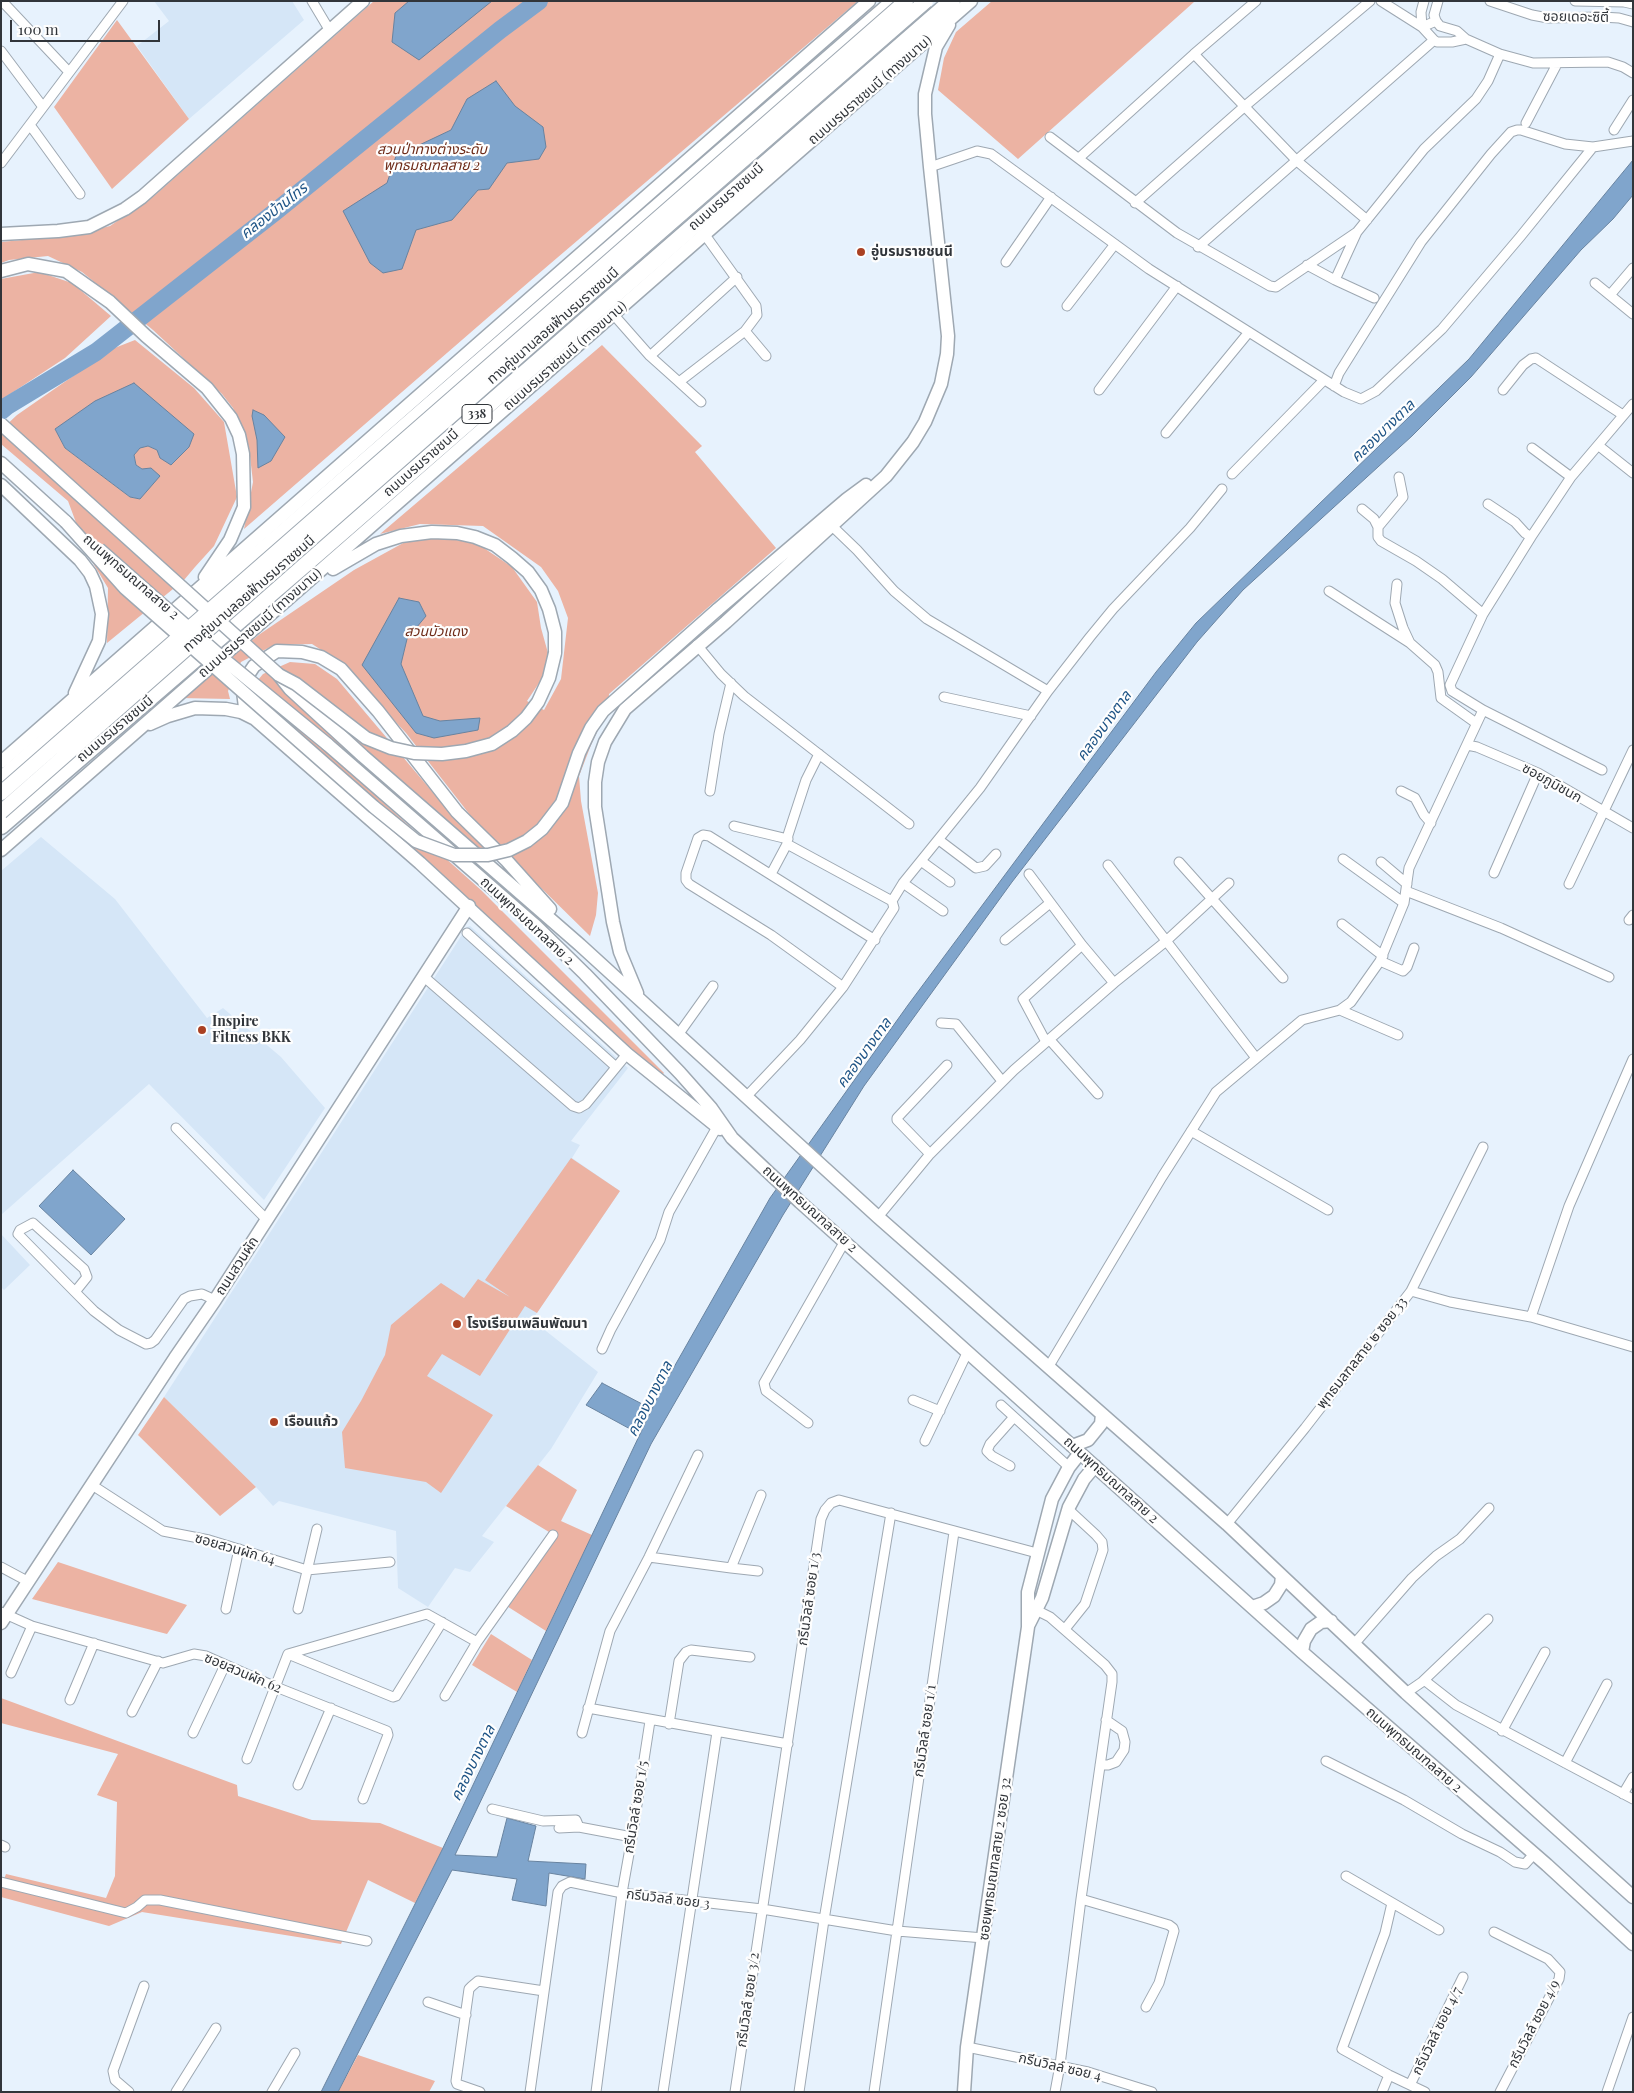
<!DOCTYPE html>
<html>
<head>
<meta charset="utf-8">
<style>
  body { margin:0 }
  #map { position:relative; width:1634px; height:2093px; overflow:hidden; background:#e7f2fd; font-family:"Playfair Display",serif }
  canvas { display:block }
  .frame { position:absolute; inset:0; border:2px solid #31353a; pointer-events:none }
  .scale { position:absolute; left:10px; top:20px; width:150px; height:22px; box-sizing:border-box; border:2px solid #31353a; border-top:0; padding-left:6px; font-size:15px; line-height:18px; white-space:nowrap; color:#31353a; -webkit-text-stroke:4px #fefefe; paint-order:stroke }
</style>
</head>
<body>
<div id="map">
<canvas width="1634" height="2093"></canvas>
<div class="frame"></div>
<div class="scale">100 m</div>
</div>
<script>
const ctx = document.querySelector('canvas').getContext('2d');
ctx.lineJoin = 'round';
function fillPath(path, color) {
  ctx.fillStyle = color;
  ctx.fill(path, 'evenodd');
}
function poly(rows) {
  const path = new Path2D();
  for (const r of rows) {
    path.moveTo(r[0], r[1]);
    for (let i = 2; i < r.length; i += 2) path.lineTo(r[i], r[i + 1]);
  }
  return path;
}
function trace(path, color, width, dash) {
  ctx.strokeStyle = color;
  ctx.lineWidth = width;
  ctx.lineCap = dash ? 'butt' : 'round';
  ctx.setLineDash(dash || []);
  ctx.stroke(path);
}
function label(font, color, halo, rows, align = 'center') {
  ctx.font = font + ' "Playfair Display","Noto Sans Thai",serif';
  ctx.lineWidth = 4.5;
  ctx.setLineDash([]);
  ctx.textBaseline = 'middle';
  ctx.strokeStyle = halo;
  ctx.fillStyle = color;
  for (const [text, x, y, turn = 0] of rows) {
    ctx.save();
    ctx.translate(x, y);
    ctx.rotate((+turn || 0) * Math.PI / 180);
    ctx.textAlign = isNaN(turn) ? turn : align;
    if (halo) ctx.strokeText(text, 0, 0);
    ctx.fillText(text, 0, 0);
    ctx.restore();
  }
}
fillPath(poly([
  [154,1,292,1,304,20,189,119,137,46,169,21],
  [41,837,115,899,207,1018,223,1008,281,1057,325,1108,264,1200,149,1084,1,1215,1,871],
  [470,926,628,1068,571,1141,580,1145,572,1158,620,1191,532,1320,598,1372,551,1449,482,1536,494,1542,470,1572,455,1568,428,1607,398,1588,396,1531,279,1501,273,1506,256,1487,164,1397,467,927],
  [1,1234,30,1265,4,1290,1,1287]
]), '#d5e6f7');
fillPath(poly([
  [374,1,858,1,530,281,244,529,253,482,249,448,243,428,233,408,222,394,153,330,82,272,48,256,9,260,1,263,1,242,74,235,110,226,154,196],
  [992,1,1193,1,1194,2,1018,159,938,90,944,58,956,32],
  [117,20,189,119,112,189,54,107],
  [39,272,72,283,111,316,65,358,1,400,1,279],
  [135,340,194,388,224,422,237,497,214,546,195,567,184,580,107,643,108,588,88,555,68,501,1,444,1,430,17,415,112,349],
  [55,429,189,447,157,450,148,446,140,447,134,455,136,465,142,469,140,499,130,497,65,448],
  [602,345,702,446,695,452,776,548,609,694,608,714,604,717,591,745,579,776,581,801,598,893,596,915,590,936,481,829,406,733,337,660,312,644,274,645,241,662,228,691,230,699,180,698,260,634,354,570,405,542,440,537,478,544,512,567,537,602,541,628,548,653,543,677,527,701,544,710,561,679,568,618,558,591,541,567,483,526,420,524,380,534],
  [290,662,315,664,337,679,457,821,485,849,473,863,330,738,321,747,481,890,664,1073,661,1076,448,880,254,707,258,680,263,674],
  [571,1158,620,1191,537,1313,525,1306,480,1376,442,1354,427,1376,493,1415,441,1493,426,1482,345,1468,342,1432,361,1401,385,1355,391,1325,441,1283,464,1298,478,1279,510,1297,485,1280],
  [164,1397,256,1487,220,1516,138,1435],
  [538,1465,577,1490,561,1521,592,1535,546,1631,502,1603,549,1532,506,1506],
  [58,1562,187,1605,167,1634,32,1599],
  [491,1634,532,1660,517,1692,472,1665],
  [1,1698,237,1785,238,1796,312,1820,380,1823,443,1848,415,1903,368,1880,341,1944,142,1912,109,1926,1,1897,1,1887,6,1874,106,1898,115,1876,117,1802,97,1795,118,1754,1,1723],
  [358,2055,435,2081,429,2092,338,2092]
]), '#ecb3a3');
const water = poly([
  [409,1,492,1,419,60,392,42,395,13,409,1],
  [496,81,515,106,543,127,546,147,539,159,507,163,489,189,478,190,452,220,416,230,402,269,383,273,370,263,343,211,387,183,396,156,451,130,467,99,496,81],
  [1633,160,1633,195,1613,219,1581,250,1471,377,1412,436,1243,590,1197,642,1012,882,864,1086,783,1215,651,1444,455,1855,497,1857,507,1818,536,1826,528,1861,586,1864,585,1879,549,1873,546,1906,512,1900,517,1879,452,1870,338,2092,321,2092,443,1848,661,1390,770,1198,908,1005,1156,672,1196,623,1469,359,1633,160],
  [134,383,194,434,189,447,171,465,160,458,157,450,148,446,140,448,134,455,136,465,142,469,151,468,160,476,140,499,130,497,65,448,55,429,95,401,134,383],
  [253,410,264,415,285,437,271,461,258,468,257,440,252,416,253,410],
  [399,598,419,602,426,616,407,639,401,664,423,716,440,721,480,718,478,730,434,738,416,733,362,665,399,598],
  [73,1170,125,1219,91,1255,39,1206,73,1170],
  [602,1383,644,1405,632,1430,586,1405,602,1383]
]);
fillPath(water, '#80a5cc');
trace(water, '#6883a0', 1);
trace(poly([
  [1,411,7,406,96,352,275,212,500,30,539,1]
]), '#80a5cc', 18);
const street = poly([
  [2,1,69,72],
  [312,1,330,31],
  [1381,1,1422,27,1436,21],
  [1424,1,1421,12,1422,27,1434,40,1437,42,1452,42,1466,39],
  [1438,1,1434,15,1436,21,1440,26,1457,31,1466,39,1500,54,1533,63,1608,62,1623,67,1633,73],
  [1490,1,1532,15,1548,18,1601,17,1619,18,1633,22],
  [1575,1,1624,2,1633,4],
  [1,51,43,107],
  [1194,54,1297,161,1367,220],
  [1526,123,1557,64],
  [30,125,80,194],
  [1614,130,1633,100],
  [1050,137,1177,233,1270,286,1276,287,1357,232,1424,149,1476,99,1488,81,1500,54],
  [1079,158,1194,54,1256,1],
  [1,163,123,1],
  [930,167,977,151,991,154,1149,269,1344,392,1361,399,1376,391,1442,329,1520,237,1593,147],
  [1135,203,1245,106,1370,1],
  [1198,247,1434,40],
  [1006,262,1051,197],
  [1307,265,1335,280,1374,298],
  [1335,280,1357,232],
  [1595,283,1633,314],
  [1610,295,1633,268],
  [1067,306,1115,244],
  [613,314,650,356,679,382,745,331,757,315,756,306,705,235],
  [745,331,766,356],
  [650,356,737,277],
  [679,382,701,402],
  [1334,386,1339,373,1421,242,1491,154,1511,132,1517,130,1521,130,1565,144,1593,147,1633,141],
  [1099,390,1177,286],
  [1503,390,1523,365,1531,359,1536,358,1623,415],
  [1166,433,1249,332],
  [1599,446,1633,473],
  [1532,448,1571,477],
  [1232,474,1324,380],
  [1488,504,1515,522,1525,533,1531,537],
  [1362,509,1374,519,1378,527,1378,537,1381,541,1416,561,1442,579,1483,614],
  [831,525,857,550,894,591,927,619,1048,691],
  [1378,527,1403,497,1399,477],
  [1397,584,1395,603,1403,628,1410,643,1435,665,1438,672,1441,698,1476,723],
  [1329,591,1410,643],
  [697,645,721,674,744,696,909,824],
  [944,697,1031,716],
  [1483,710,1602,770],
  [1467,745,1477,747,1538,773,1633,828],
  [710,791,719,734,731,683],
  [1401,791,1415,798,1424,815,1431,823],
  [734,826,788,839],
  [939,840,976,868,985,866,996,854],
  [1343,859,1404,903],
  [921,861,950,882],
  [1179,862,1283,978],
  [1381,862,1407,884],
  [1108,865,1256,1058],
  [1494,873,1538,773],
  [771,874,787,844,788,835,806,780,819,754],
  [1029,874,1082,945,1114,983],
  [903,883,943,911],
  [1569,884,1633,750],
  [1406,891,1501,928,1609,977],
  [892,901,903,883,980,788,1048,691,1090,637,1113,609,1190,528,1222,489],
  [1629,920,1633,915],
  [1342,924,1383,956],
  [467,933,616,1067],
  [1005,940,1050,903],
  [1380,961,1403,971,1407,967,1414,948],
  [423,976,573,1106,579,1108,586,1104,627,1054],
  [843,987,771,935,689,884,686,880,686,873,698,838,703,835,709,836,875,940],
  [1340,1010,1398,1035],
  [941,1023,956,1024,1002,1081],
  [678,1035,713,986],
  [1049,1039,1098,1094],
  [1046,1042,1023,999,1082,945],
  [746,1097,800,1040,843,987,894,908,892,901,787,844],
  [176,1128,267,1220],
  [1191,1131,1328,1210],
  [930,1154,897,1120,897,1118,947,1065],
  [878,1217,930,1154,1014,1070,1114,983,1165,942,1229,883],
  [1411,1291,1483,1147],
  [75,1292,87,1277,84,1269,33,1223,20,1230,18,1234,75,1292,94,1311,119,1330,146,1344,151,1343,155,1340,184,1299,190,1296,202,1294,215,1300],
  [1531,1317,1569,1206,1633,1059],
  [602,1349,611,1329,660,1240,669,1212,717,1127],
  [1049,1366,1162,1177,1216,1092,1302,1020,1340,1010,1351,1002,1380,961,1404,903,1409,868,1483,710,1452,691,1450,685,1483,614,1531,537,1571,477,1633,404],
  [913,1400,940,1411],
  [1001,1405,1069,1467],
  [808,1423,766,1391,764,1383,845,1241],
  [925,1441,968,1351],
  [1010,1466,992,1456,987,1451,990,1444,1014,1417],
  [92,1485,163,1531,209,1540,307,1570,390,1562],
  [1227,1524,1305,1428,1411,1291,1450,1302,1531,1317,1633,1347],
  [649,1557,731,1568,761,1495],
  [1,1567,29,1582],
  [731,1568,758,1571],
  [226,1609,239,1549],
  [298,1609,317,1529],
  [1036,1610,1050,1617,1105,1665,1112,1674,1112,1682,1081,1899,1060,2065,1055,2092],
  [1,1612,32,1626,163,1663,194,1654,206,1656,276,1687,387,1731,388,1735,363,1799],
  [1065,1629,1085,1604,1103,1550,1102,1542,1096,1535,1069,1510],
  [1355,1643,1412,1578,1436,1556,1460,1539,1489,1508],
  [288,1654,393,1697,396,1696,442,1622],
  [11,1673,32,1626],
  [1424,1680,1456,1705,1633,1799],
  [1406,1693,1422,1682,1488,1619],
  [445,1696,477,1642,553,1535],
  [70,1700,94,1643],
  [588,1708,788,1744],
  [132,1712,158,1661],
  [669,1724,679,1661,686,1652,691,1650,750,1657],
  [1502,1731,1545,1652],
  [193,1733,225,1665],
  [582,1733,610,1631,649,1557,698,1455],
  [247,1759,288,1654,427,1614,477,1642],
  [1326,1761,1404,1800,1462,1834,1500,1852,1515,1862,1525,1864,1534,1854],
  [1565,1763,1607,1684],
  [1100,1765,1108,1765,1116,1762,1124,1750,1125,1742,1122,1731,1106,1720],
  [298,1785,331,1708],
  [1623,1794,1633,1777],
  [492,1809,543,1821,576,1820,579,1827],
  [559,1828,579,1827,632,1837],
  [1,1845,5,1847],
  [1346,1876,1439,1930],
  [1,1882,126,1913,137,1907,145,1900,160,1900,367,1941],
  [1081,1899,1146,1918,1169,1925,1173,1928,1174,1931,1159,1983,1146,2007],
  [1392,1903,1385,1933,1342,2049,1389,2075,1425,2092],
  [1494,1932,1548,1959,1560,1972,1559,1979,1500,2092],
  [428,2002,466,2015],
  [967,2047,1088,2072,1152,2092],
  [1410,2085,1463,1977],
  [129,2092,115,2080,113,2071,144,1986],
  [176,2092,216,2028],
  [272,2092,295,2053],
  [480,2092,457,2084,456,2081,469,1989,472,1986,478,1981,544,1991],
  [530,2092,558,1892,562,1886,570,1882,622,1893,762,1909,897,1931,984,1938],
  [596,2092,622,1893,632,1837,650,1721],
  [663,2092,717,1732],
  [735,2092,821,1519,825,1510,831,1503,839,1500,1037,1553],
  [799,2092,824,1920,891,1513],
  [874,2092,954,1532],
  [1382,2092,1389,2075],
  [1607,2092,1633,2017]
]);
const secondary = poly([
  [1,234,58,231,89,227,125,209,142,197,363,1],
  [1,271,28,264,66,271,110,302,146,336,207,388,231,418,239,435,243,454,244,507,230,540,205,577],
  [1,463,66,522],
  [1,485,80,560,90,573,96,586,102,614,99,641,75,693],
  [333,569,376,544,401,536,432,532,457,533,475,537,495,545,512,558,528,572,541,590,549,609,555,632,555,653],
  [717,610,847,499,866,485],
  [279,675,290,689,363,756,580,945,878,1217,1227,1524,1406,1693,1633,1897],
  [253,717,245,707,242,684,254,666,277,651,302,652,321,657,341,669,378,711,457,812,507,861,550,909],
  [150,724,168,716,195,708,226,709,241,712,255,719,420,863,627,1054,720,1129],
  [327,744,536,926,585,974,680,1073,711,1108,732,1138,800,1202,1302,1652,1547,1865,1633,1944],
  [1,762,869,1],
  [1,850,971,1],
  [637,993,620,952,613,922,595,807,595,782,598,762,605,742,625,709,726,622,886,476,913,442,925,422,941,384,947,354,948,336,930,167,925,114,925,94,936,47,949,25],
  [1072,1446,1088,1440,1101,1424,1102,1414],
  [1252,1607,1264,1603,1274,1596,1281,1585,1282,1576],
  [1,1623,175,1358,215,1300,469,906],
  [1029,1624,1042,1598,1069,1507,1084,1479,1095,1466],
  [1302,1652,1304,1641,1311,1629,1321,1622,1331,1621],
  [964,2092,967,2047,1028,1627,1028,1592,1052,1499,1069,1467,1080,1453]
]);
const highway = poly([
  [1,780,141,656,895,1],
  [1,826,317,554,952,1]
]);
trace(street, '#9ea8b2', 11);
trace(secondary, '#9ea8b2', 15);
trace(highway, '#9ea8b2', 19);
trace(street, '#fff', 9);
trace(secondary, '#fff', 12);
trace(highway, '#fff', 16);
const secondaryBridge = poly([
  [1,424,279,675,296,684,366,738,391,748,414,753,442,754,466,751,492,744,512,731,526,718,538,702,549,678,555,653],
  [66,522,125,588,374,807,416,841,454,855,488,855,509,850,527,841,542,829,562,803,579,753,591,728,603,711,717,610],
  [99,549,227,662,327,744]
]);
const primaryBridge = poly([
  [1,793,906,1],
  [1,812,611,275,926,1]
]);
trace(secondaryBridge, '#9ea8b2', 15, []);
trace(primaryBridge, '#9ea8b2', 16, []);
trace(secondaryBridge, '#fff', 12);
trace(primaryBridge, '#fff', 14);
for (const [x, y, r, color] of [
  [861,252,5,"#aa4123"],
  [202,1030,5,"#aa4123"],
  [457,1324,5,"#aa4123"],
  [274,1422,5,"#aa4123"]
]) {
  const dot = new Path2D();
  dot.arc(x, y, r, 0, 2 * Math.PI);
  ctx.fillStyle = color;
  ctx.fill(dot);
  trace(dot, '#fefefe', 2);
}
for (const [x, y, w] of [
  [477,414,30]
]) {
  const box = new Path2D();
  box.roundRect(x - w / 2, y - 9.5, w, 19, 4);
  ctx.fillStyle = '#fefefe';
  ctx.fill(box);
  trace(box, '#31353a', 1);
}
label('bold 12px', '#31353a', null, [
  ["338",477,414]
]);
label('14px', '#31353a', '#fefefe', [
  ["ซอยเดอะซิตี้",1576,17,1],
  ["ถนนบรมราชชนนี (ทางขนาน)",870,90,-41],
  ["ถนนบรมราชชนนี",726,197,-41],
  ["ทางคู่ขนานลอยฟ้าบรมราชชนนี",553,326,-41],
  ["ถนนบรมราชชนนี (ทางขนาน)",565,356,-41],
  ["ถนนบรมราชชนนี",421,463,-41],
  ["ถนนพุทธมณฑลสาย 2",131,577,41],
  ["ทางคู่ขนานลอยฟ้าบรมราชชนนี",249,594,-41],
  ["ถนนบรมราชชนนี (ทางขนาน)",260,623,-41],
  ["ถนนบรมราชชนนี",115,729,-40],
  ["ซอยภูมิชนก",1552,783,29],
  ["ถนนพุทธมณฑลสาย 2",527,921,43],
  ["ถนนพุทธมณฑลสาย 2",810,1209,42],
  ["ถนนสวนผัก",237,1266,-57],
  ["พุทธมลฑลสาย ๒ ซอย 33",1362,1353,-52],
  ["ถนนพุทธมณฑลสาย 2",1111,1480,42],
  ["ซอยสวนผัก 64",235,1549,16],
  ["กรีนวิลล์ ซอย 1/3",809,1599,-82],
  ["ซอยสวนผัก 62",243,1673,23],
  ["กรีนวิลล์ ซอย 1/1",925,1731,-82],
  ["ถนนพุทธมณฑลสาย 2",1414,1750,41],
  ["กรีนวิลล์ ซอย 1/5",636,1807,-81],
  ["ซอยพุทธมณฑลสาย 2 ซอย 32",995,1859,-82],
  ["กรีนวิลล์ ซอย 3",668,1899,7],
  ["กรีนวิลล์ ซอย 3/2",748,2000,-82],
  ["กรีนวิลล์ ซอย 4/9",1534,2024,-63],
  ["กรีนวิลล์ ซอย 4/7",1437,2031,-64],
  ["กรีนวิลล์ ซอย 4",1060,2067,13]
]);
label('italic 14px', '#6f2c19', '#fefefe', [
  ["สวนป่าทางต่างระดับ",432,150],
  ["พุทธมณฑลสาย 2",432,166],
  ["สวนบัวแดง",436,632]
]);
label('bold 14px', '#31353a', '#fefefe', [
  ["อู่บรมราชชนนี",871,252],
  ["Inspire",212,1022],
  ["Fitness BKK",212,1038],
  ["โรงเรียนเพลินพัฒนา",467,1324],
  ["เรือนแก้ว",284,1422]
], 'left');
label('italic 15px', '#1d5385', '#fefefe', [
  ["คลองบ้านไทร",274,211,-38],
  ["คลองบางตาล",1383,431,-44],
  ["คลองบางตาล",1104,726,-54],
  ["คลองบางตาล",864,1053,-54],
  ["คลองบางตาล",650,1399,-63],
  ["คลองบางตาล",473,1763,-64]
]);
</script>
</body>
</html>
